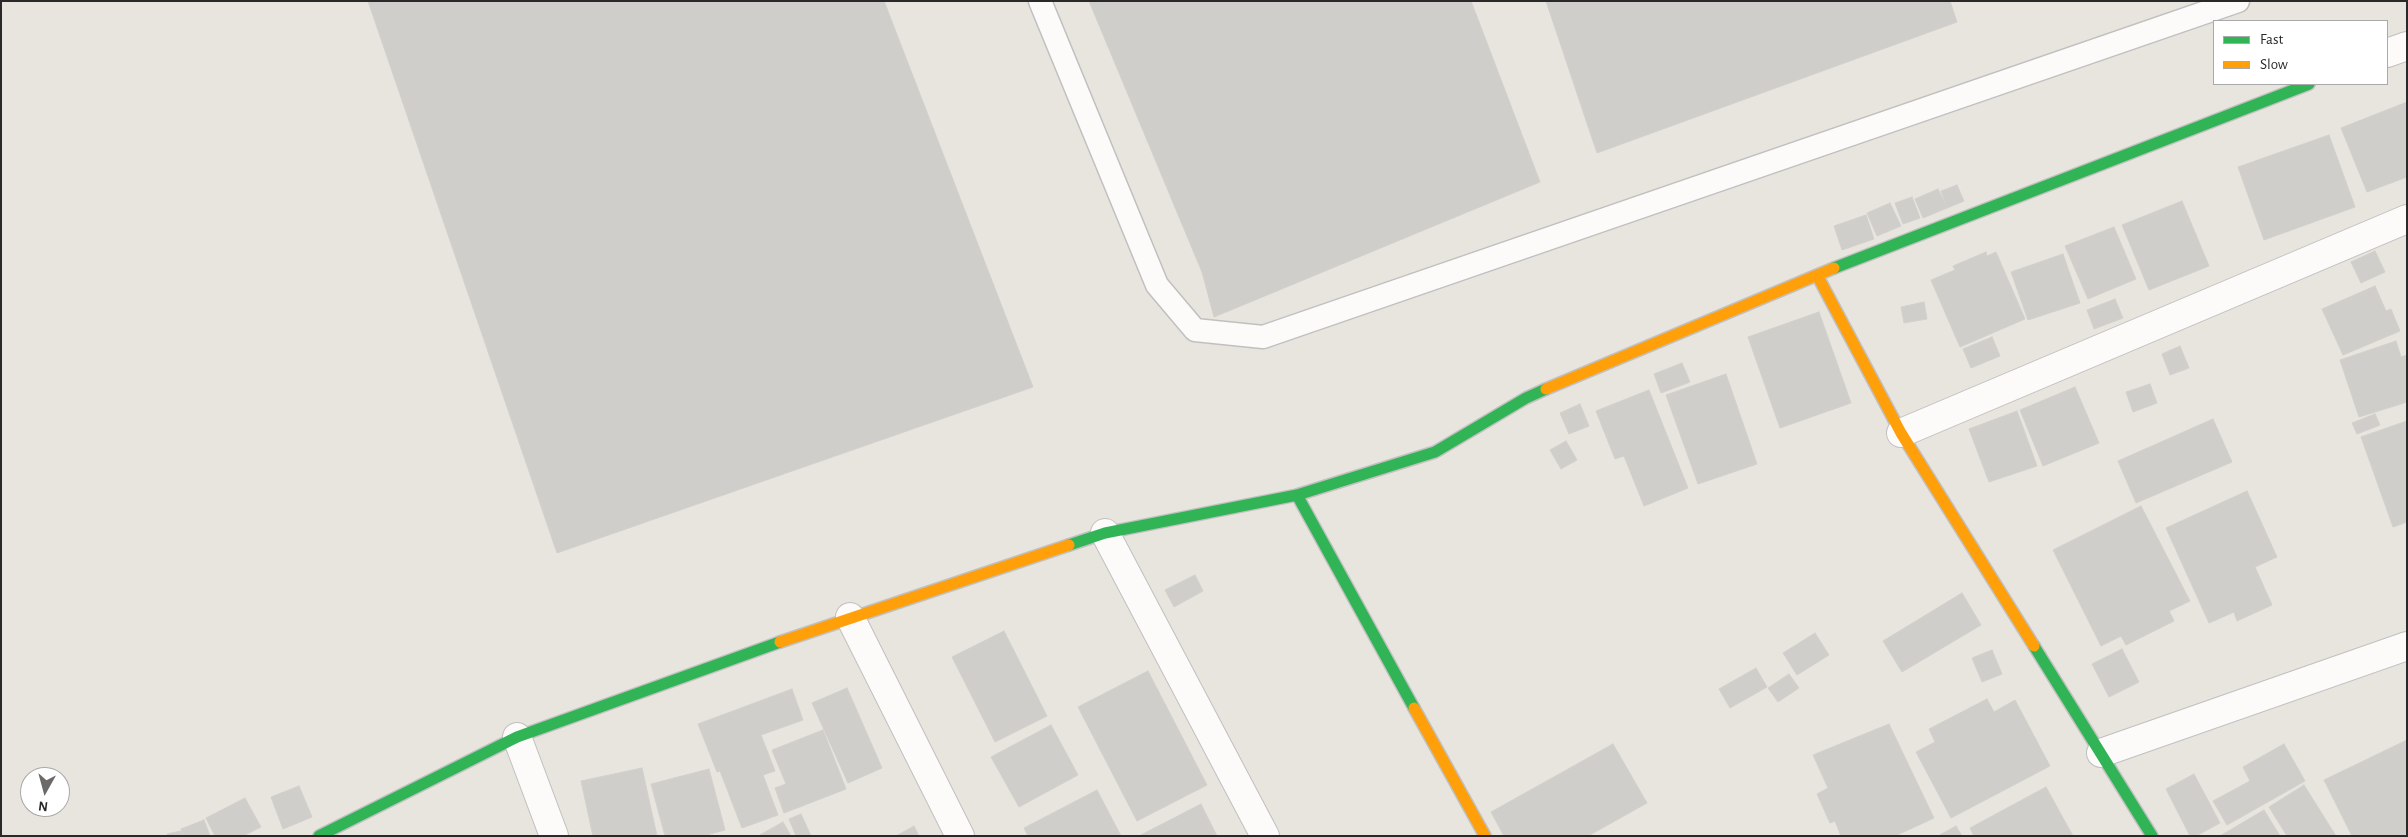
<!DOCTYPE html>
<html>
<head>
<meta charset="utf-8">
<style>
  body { margin:0 }
  #map { position:relative; width:2408px; height:837px; overflow:hidden; background:#e8e4de; font-family:"Alegreya Sans",sans-serif }
  canvas { display:block }
  .frame { position:absolute; inset:0; border:2px solid #292929; pointer-events:none }
  .legend { position:absolute; left:2213px; top:20px; width:175px; height:65px; box-sizing:border-box; background:#fff; border:1px solid #a9a9a9; margin:0; padding:6px 9px; list-style:none; font-size:15px; color:#292929 }
  .legend li { display:flex; align-items:center; gap:10px; height:25px }
  .legend b { width:25px; border:1px solid #a9a9a9 }
  .north { position:absolute; left:20px; top:767px; width:50px; height:50px; box-sizing:border-box; background:#fff; border:1px solid #a9a9a9; border-radius:50%; rotate:187deg; font-size:14px; font-weight:700; line-height:20px; text-align:center; color:#292929 }
  .north::after { content:''; display:block; margin:auto; width:18px; height:22px; background:#6c6a68; clip-path:polygon(50% 0,100% 100%,50% 72%,0 100%) }
</style>
</head>
<body>
<div id="map">
<canvas width="2408" height="837"></canvas>
<div class="frame"></div>
<ul class="legend">
<li><b style="height:6px;background:#30b455"></b>Fast</li>
<li><b style="height:6px;background:#ff9f0a"></b>Slow</li>
</ul>
<div class="north">N</div>
</div>
<script>
const ctx = document.querySelector('canvas').getContext('2d');
ctx.lineJoin = 'round';
function fillPath(path, color) {
  ctx.fillStyle = color;
  ctx.fill(path, 'evenodd');
}
function poly(rows) {
  const path = new Path2D();
  for (const r of rows) {
    path.moveTo(r[0], r[1]);
    for (let i = 2; i < r.length; i += 2) path.lineTo(r[i], r[i + 1]);
  }
  return path;
}
function trace(path, color, width, dash) {
  ctx.strokeStyle = color;
  ctx.lineWidth = width;
  ctx.lineCap = dash ? 'butt' : 'round';
  ctx.setLineDash(dash || []);
  ctx.stroke(path);
}
const building = poly([
  [368,1,884,1,1033,387,557,553,368,1],
  [1089,1,1471,1,1540,182,1214,317,1202,272,1089,1],
  [1546,1,1950,1,1957,22,1597,153,1546,1],
  [2407,102,2407,177,2367,192,2341,128,2407,102],
  [2329,135,2355,207,2264,240,2238,167,2329,135],
  [1957,185,1964,201,1947,208,1941,191,1957,185],
  [1938,189,1947,208,1923,218,1915,199,1938,189],
  [1912,197,1920,218,1903,224,1895,203,1912,197],
  [2182,201,2209,266,2149,290,2122,225,2182,201],
  [1890,203,1901,226,1877,236,1867,213,1890,203],
  [1866,215,1874,239,1842,250,1834,226,1866,215],
  [2114,227,2136,279,2088,299,2065,246,2114,227],
  [2375,251,2385,272,2361,283,2351,262,2375,251],
  [1986,252,1987,256,1996,252,2025,319,1960,347,1931,280,1955,270,1953,266,1986,252],
  [2063,254,2080,303,2028,320,2011,272,2063,254],
  [2375,286,2386,311,2391,309,2400,331,2343,355,2322,309,2375,286],
  [2115,299,2123,318,2094,329,2087,310,2115,299],
  [1924,302,1927,319,1904,323,1901,307,1924,302],
  [1819,312,1851,403,1780,428,1748,337,1819,312],
  [1992,337,2000,356,1971,368,1963,349,1992,337],
  [2396,341,2401,357,2407,355,2407,402,2359,417,2340,360,2396,341],
  [2180,346,2189,368,2170,375,2162,354,2180,346],
  [1682,363,1690,382,1661,393,1654,374,1682,363],
  [1726,374,1757,464,1698,484,1666,395,1726,374],
  [2150,384,2157,403,2133,412,2126,392,2150,384],
  [2075,387,2099,443,2043,466,2020,410,2075,387],
  [1649,390,1688,488,1644,506,1624,456,1615,459,1596,411,1649,390],
  [1580,404,1589,426,1569,434,1560,413,1580,404],
  [2017,411,2037,466,1989,482,1969,429,2017,411],
  [2375,414,2380,425,2357,434,2352,423,2375,414],
  [2213,419,2232,462,2136,503,2118,461,2213,419],
  [2407,421,2407,522,2393,527,2361,437,2407,421],
  [1566,441,1577,460,1561,469,1550,450,1566,441],
  [2247,491,2277,557,2255,567,2272,605,2237,621,2234,612,2209,623,2166,528,2247,491],
  [2141,506,2190,601,2169,611,2174,621,2126,645,2121,636,2101,646,2053,550,2141,506],
  [1195,575,1203,591,1174,607,1165,590,1195,575],
  [1962,593,1981,625,1902,672,1883,641,1962,593],
  [1004,631,1047,716,995,742,952,657,1004,631],
  [1815,633,1829,655,1797,675,1783,653,1815,633],
  [2122,649,2139,682,2109,697,2092,664,2122,649],
  [1992,650,2002,674,1982,682,1972,658,1992,650],
  [1756,668,1767,687,1730,708,1719,689,1756,668],
  [1148,671,1207,785,1137,821,1078,707,1148,671],
  [1789,674,1799,688,1778,702,1768,688,1789,674],
  [847,688,882,768,848,783,812,703,847,688],
  [792,689,803,720,761,735,775,771,763,775,778,815,742,828,720,771,717,772,698,724,792,689],
  [1987,699,1994,712,2015,700,2050,766,1951,818,1916,752,1935,742,1929,729,1987,699],
  [1889,724,1934,818,1895,836,1841,836,1835,821,1830,823,1817,794,1828,788,1813,755,1889,724],
  [1051,725,1078,775,1019,807,991,757,1051,725],
  [823,730,846,789,784,813,775,788,786,784,772,750,823,730],
  [2407,740,2407,833,2402,836,2352,836,2324,780,2407,740],
  [1613,744,1647,803,1588,836,1504,836,1491,812,1613,744],
  [2284,744,2305,781,2227,825,2213,801,2250,781,2243,767,2284,744],
  [642,768,657,836,593,836,581,781,642,768],
  [709,769,725,830,703,836,665,836,651,784,709,769],
  [2194,774,2220,823,2196,836,2190,836,2166,789,2194,774],
  [2304,785,2336,836,2287,836,2269,807,2304,785],
  [299,786,312,817,283,829,271,797,299,786],
  [2046,787,2073,836,1974,836,1970,828,2046,787],
  [1097,790,1121,836,1028,836,1024,828,1097,790],
  [245,798,261,827,243,836,215,836,206,818,245,798],
  [1201,804,1217,836,1139,836,1201,804],
  [2264,810,2280,836,2220,836,2264,810],
  [801,814,811,836,796,836,789,819,801,814],
  [204,820,210,836,184,836,181,829,204,820],
  [783,822,791,836,758,836,783,822],
  [914,826,919,836,896,836,914,826],
  [1956,826,1962,836,1938,836,1956,826],
  [181,831,183,836,168,836,167,834,181,831]
]);
fillPath(building, '#d0ceca');
trace(building, '#d2d0cb', 1);
const lane = poly([
  [1040,1,1157,285,1195,330,1263,337,2238,1]
]);
const street = poly([
  [2387,53,2407,46],
  [1901,433,2407,219],
  [1105,533,1265,836],
  [850,617,960,836],
  [517,737,554,836],
  [2101,753,2407,646]
]);
const fast = poly([
  [1834,268,2309,84],
  [1297,495,1414,708],
  [1069,545,1105,533,1297,495,1435,452,1526,398,1546,389],
  [2034,646,2152,836],
  [319,836,517,737,780,642]
]);
const slow = poly([
  [1817,275,1901,433,2034,646],
  [1546,389,1834,268],
  [780,642,1069,545],
  [1414,708,1485,836]
]);
trace(lane, '#c1c0c0', 25);
trace(street, '#c1c0c0', 30);
trace(fast, '#c1c0c0', 14);
trace(slow, '#c1c0c0', 14);
trace(lane, '#fcfbfa', 22);
trace(street, '#fcfbfa', 28);
trace(fast, '#30b455', 11);
trace(slow, '#ff9f0a', 11);
</script>
</body>
</html>
